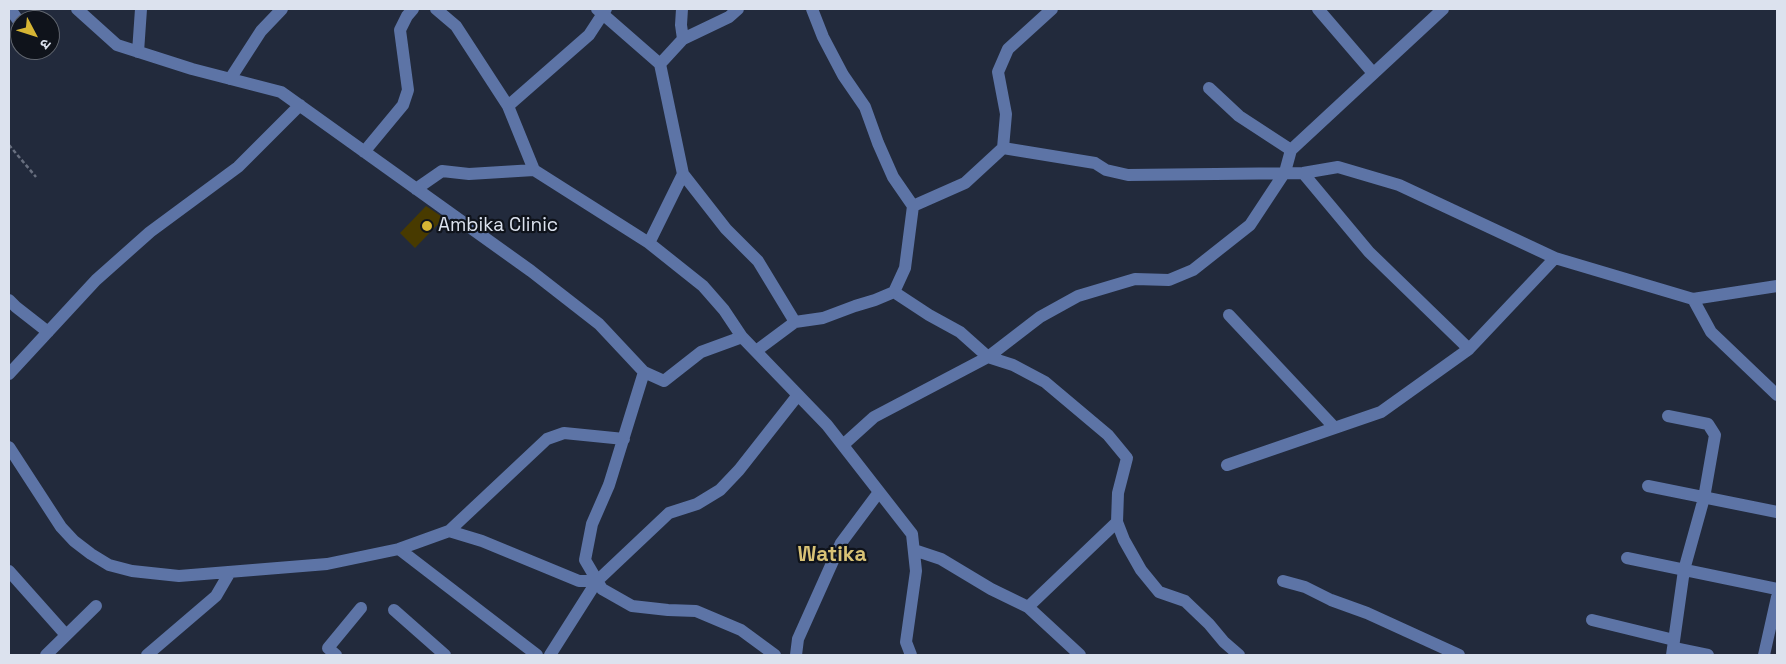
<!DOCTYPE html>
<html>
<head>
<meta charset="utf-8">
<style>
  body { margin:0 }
  #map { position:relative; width:1786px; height:664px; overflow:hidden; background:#222a3c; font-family:"Space Grotesk","Noto Sans Devanagari",sans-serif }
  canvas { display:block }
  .frame { position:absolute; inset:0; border:10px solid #dce2ee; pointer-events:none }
  .north { position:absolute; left:10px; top:10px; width:50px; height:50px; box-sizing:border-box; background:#0f131b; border:1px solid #61666f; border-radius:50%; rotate:130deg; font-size:14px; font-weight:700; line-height:20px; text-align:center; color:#dce2ee }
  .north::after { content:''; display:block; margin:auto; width:18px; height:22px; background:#d6b534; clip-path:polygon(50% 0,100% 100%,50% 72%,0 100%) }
</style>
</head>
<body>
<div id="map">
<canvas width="1786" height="664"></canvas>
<div class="frame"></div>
<div class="north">उ</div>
</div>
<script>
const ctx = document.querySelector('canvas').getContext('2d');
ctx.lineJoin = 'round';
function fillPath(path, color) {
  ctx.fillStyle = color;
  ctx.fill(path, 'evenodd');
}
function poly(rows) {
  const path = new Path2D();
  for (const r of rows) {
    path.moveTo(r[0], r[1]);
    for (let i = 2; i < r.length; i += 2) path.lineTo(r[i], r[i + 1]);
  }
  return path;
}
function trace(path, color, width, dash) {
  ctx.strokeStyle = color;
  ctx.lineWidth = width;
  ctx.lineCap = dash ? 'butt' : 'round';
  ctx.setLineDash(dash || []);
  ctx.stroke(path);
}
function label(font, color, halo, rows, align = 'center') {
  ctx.font = font + ' "Space Grotesk",sans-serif';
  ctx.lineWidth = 4.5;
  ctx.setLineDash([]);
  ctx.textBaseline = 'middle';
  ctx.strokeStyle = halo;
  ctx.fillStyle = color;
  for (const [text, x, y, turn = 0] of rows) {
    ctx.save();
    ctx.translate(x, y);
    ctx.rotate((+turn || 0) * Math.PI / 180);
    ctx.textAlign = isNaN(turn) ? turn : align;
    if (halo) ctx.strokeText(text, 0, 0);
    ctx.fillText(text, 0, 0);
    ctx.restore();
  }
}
fillPath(poly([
  [426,206,444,218,415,248,400,233]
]), '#483a00');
trace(poly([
  [9,145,36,177]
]), '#686f7f', 2.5, [4, 2.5]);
trace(poly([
  [10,9,20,23],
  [77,9,117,45,192,69,281,92,531,271,599,324,644,372,609,485,592,524,585,560,602,589,632,606,668,610,696,611,741,630,775,655],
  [436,9,456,26,508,106,534,170,649,243,703,286,724,310,742,337],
  [597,9,660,64],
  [682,9,681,25,683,39],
  [738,9,729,17,683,39,660,64,683,174,726,229,758,261,795,322],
  [1318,9,1373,73],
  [138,52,141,9],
  [230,79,261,31,282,9],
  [1209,88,1239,116,1291,150],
  [508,106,589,35,606,9],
  [1003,148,1095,163,1106,170,1128,175,1303,173,1338,167,1399,185,1555,258,1693,299,1777,286],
  [364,152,403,105,408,90,400,30,407,16,413,9],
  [1303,173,1369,252,1469,349],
  [416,189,442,171,469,174,534,170],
  [913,206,965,183,1003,148,1006,114,998,72,1008,49,1052,9],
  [649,243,683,174],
  [894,292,929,315,960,332,988,357,1013,365,1045,382,1108,435,1127,458,1118,493,1117,522,1124,540,1141,570,1159,592,1185,601,1209,624,1224,642,1239,655],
  [1693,299,1711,332,1777,395],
  [9,300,16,307,48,332],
  [1229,315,1334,427],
  [756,351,795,322,823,318,855,306,875,300,894,292,905,268,913,206,893,177,878,143,865,107,843,75,823,37,812,9],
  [644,372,664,381,701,352,742,337,827,425,912,534,916,571,906,642,911,655],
  [9,374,96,280,150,232,238,167,300,105],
  [1668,416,1708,424,1715,435,1704,498,1684,570,1672,655],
  [843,445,874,417,988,357,1040,317,1078,296,1135,279,1169,280,1193,270,1250,225,1285,172,1291,150,1443,9],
  [9,447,61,527,74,541,91,554,109,565,132,571,179,576,327,564,399,549,449,531,482,541,579,581,597,581],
  [1227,465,1381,412,1469,349,1555,258],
  [1648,486,1777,512],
  [449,531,547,439,564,433,624,439],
  [399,549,537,655],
  [914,550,941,559,991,589,1028,607,1080,655],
  [1627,558,1777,589],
  [9,571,66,635],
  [1283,581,1305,587,1331,600,1367,613,1459,655],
  [1028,607,1117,522],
  [394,610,445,655],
  [1592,620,1674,640],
  [1674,648,1708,655],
  [46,655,96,606],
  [147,655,216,596,230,572],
  [336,655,328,648,361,608],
  [550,655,597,581,669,513,697,504,720,490,739,470,798,395],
  [796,655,798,639,841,543,879,492],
  [1764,655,1777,597]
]), '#5d74a6', 12);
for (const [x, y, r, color] of [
  [427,226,6,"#d6b534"]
]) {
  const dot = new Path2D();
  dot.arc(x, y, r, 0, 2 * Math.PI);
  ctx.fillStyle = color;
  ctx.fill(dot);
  trace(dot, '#0f131b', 2);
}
label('19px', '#dce2ee', '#0f131b', [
  ["Ambika Clinic",438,226]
], 'left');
label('bold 21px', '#d8c275', '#0f131b', [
  ["Watika",832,555]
]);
</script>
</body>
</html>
